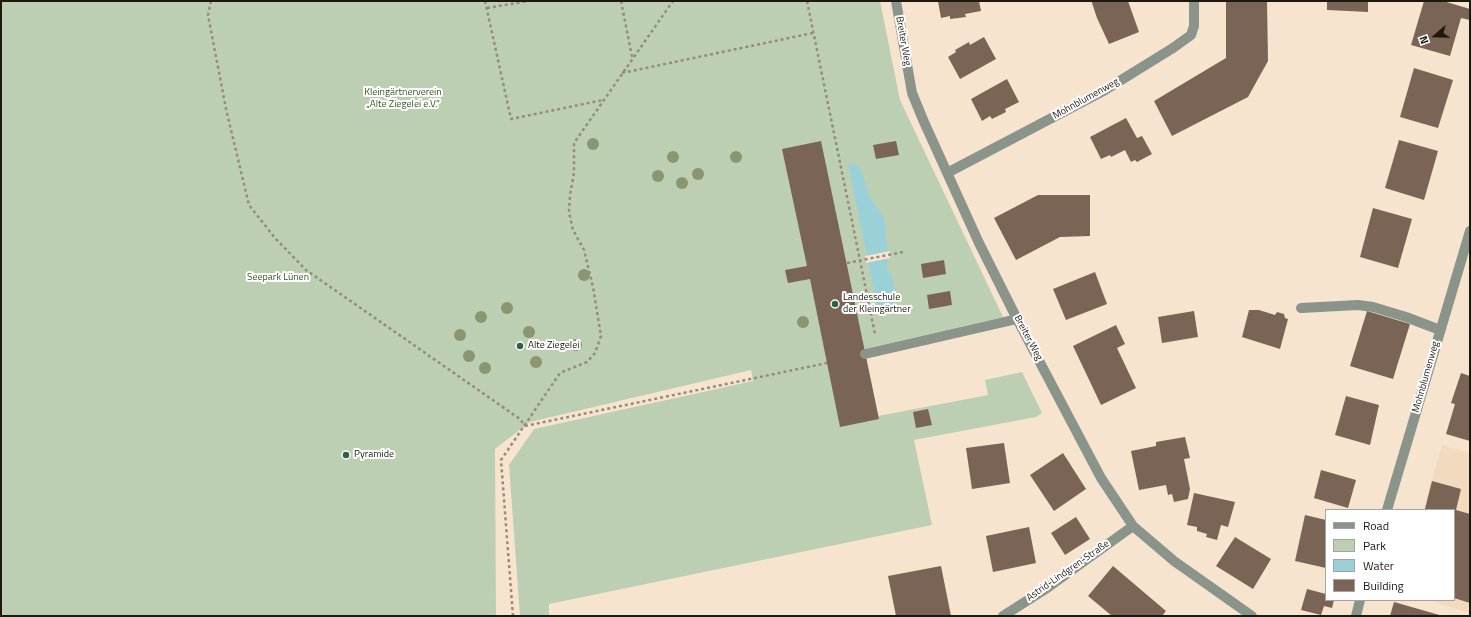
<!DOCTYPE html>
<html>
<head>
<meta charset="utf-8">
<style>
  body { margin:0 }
  #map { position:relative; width:1471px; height:617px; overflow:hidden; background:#f7e4ce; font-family:"Titillium Web",sans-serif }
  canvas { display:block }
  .frame { position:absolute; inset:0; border:2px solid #1f1811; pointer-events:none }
  .legend { position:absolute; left:1325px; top:509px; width:130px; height:92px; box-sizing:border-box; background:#fff; border:1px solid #a5a3a0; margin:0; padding:5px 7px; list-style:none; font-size:12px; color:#1f1811 }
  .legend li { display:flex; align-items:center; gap:8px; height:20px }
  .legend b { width:20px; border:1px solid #a5a3a0 }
  .north { position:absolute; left:1415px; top:16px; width:40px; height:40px; -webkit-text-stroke:3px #fff; paint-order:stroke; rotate:250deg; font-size:11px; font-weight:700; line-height:16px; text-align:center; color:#1f1811 }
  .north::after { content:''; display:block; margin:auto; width:14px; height:18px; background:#1f1811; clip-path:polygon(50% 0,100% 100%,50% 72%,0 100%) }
</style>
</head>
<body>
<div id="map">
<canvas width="1471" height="617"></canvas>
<div class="frame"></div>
<ul class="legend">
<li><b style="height:5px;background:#8b948a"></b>Road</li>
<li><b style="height:11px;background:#bccfb3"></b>Park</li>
<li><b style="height:11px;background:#9ad1d8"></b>Water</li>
<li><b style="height:11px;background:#7a6455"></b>Building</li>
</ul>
<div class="north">N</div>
</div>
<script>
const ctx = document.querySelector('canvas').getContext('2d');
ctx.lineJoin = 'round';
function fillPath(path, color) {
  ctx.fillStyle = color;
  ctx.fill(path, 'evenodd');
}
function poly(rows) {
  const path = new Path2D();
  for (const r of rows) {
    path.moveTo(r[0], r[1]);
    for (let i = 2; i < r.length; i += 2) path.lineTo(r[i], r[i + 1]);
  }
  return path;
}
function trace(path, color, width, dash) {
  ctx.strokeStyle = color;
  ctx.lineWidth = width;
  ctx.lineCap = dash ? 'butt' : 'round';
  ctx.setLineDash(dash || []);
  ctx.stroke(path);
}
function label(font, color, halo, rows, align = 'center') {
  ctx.font = font + ' "Titillium Web",sans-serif';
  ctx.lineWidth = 4;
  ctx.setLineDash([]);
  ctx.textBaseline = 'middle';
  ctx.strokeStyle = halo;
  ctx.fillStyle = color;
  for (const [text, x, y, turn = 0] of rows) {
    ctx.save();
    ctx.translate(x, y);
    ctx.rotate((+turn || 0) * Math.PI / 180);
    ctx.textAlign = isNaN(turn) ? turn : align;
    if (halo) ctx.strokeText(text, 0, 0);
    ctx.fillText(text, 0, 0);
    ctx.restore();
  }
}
fillPath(poly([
  [1442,445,1470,453,1470,613,1428,600,1454,600,1454,510,1423,510]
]), '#f2dabe');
fillPath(poly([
  [1,1,880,1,900,100,1003,317,864,349,878,416,988,395,985,380,1022,372,1042,413,1036,417,914,440,932,525,549,604,549,616,520,616,509,465,534,429,753,381,751,370,530,422,495,449,496,616,1,616]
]), '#bccfb3');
fillPath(poly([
  [848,164,854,164,859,166,861,169,871,200,882,214,885,225,888,252,887,270,891,274,893,281,896,298,892,305,887,307,881,308,877,305]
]), '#9ad1d8');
fillPath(poly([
  [890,251,890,258,866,263,865,256]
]), '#f7e4ce');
fillPath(poly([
  [938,1,979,1,981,11,965,14,966,17,950,19,950,16,941,18],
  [1092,1,1128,1,1139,32,1109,44,1097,18,1092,3],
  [1226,1,1267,1,1268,61,1248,97,1172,136,1154,101,1226,58],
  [1327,1,1368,1,1368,12,1327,10],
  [1424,1,1443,1,1470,9,1470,20,1461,18,1450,56,1411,45],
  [984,37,996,59,960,79,948,57,956,52,955,50,969,42,970,45],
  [1414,68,1453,80,1438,128,1400,117],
  [1007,79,1019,102,1005,109,1006,112,992,119,990,116,982,121,971,99],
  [1126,118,1137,138,1142,136,1152,154,1137,162,1135,160,1131,162,1125,150,1111,157,1110,155,1101,159,1090,137],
  [1399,140,1438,151,1424,200,1385,188],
  [821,141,879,419,840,427,810,279,788,283,785,270,807,266,782,149],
  [896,141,899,155,876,159,873,145],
  [1038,195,1090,195,1090,236,1060,237,1016,260,994,218],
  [1373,208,1412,219,1398,268,1360,257],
  [944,260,946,274,923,278,921,264],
  [1095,272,1107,304,1066,320,1053,289],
  [950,291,952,305,929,309,927,295],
  [1249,310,1259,310,1275,315,1277,312,1284,314,1285,318,1288,319,1280,349,1242,337],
  [1194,311,1198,337,1162,343,1158,317],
  [1367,311,1410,324,1393,379,1350,366],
  [1116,325,1125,344,1117,348,1136,388,1101,405,1073,346],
  [1461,373,1470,376,1470,441,1446,434,1455,404,1451,403],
  [1346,396,1379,405,1370,445,1335,435],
  [928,409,932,425,916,428,913,412],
  [1185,437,1190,458,1184,459,1190,489,1188,499,1174,502,1172,494,1168,495,1166,485,1139,490,1131,451,1156,446,1156,442],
  [1004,443,1010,483,972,489,966,448],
  [1063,453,1086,489,1054,511,1030,475],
  [1321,470,1356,480,1348,508,1314,498],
  [1432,481,1461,489,1456,510,1470,514,1470,603,1454,598,1454,510,1425,509],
  [1194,493,1235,502,1228,527,1221,525,1217,540,1206,537,1207,534,1197,531,1197,527,1187,525],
  [1305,515,1326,520,1326,568,1295,561],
  [1076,517,1090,539,1065,555,1051,533],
  [1029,527,1036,563,993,572,986,536],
  [1235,537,1271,559,1253,589,1216,566],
  [941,566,951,616,896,616,888,576],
  [1113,566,1166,611,1162,616,1112,616,1088,596],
  [1307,589,1326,594,1326,600,1334,600,1332,608,1324,606,1321,615,1301,610],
  [1394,602,1443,616,1390,616]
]), '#7a6455');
trace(poly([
  [211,1,208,15,226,109,249,205,275,238,306,270,520,419,525,426],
  [485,1,511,119,603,100],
  [621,1,632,57],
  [807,1,875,334],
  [487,8,528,1],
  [622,73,813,33],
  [847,263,903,252],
  [525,426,827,363],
  [513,616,501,460,560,373,587,362,595,353,601,336,593,287,584,250,573,230,569,212,570,195,574,173,574,143,673,1]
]), '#988b7b', 2.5, [3, 3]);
trace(poly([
  [896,1,912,93,924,122,979,243,1017,319,1101,478,1133,526,1174,561,1252,616],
  [947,173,1105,90,1173,48,1191,35,1194,26,1194,1],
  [1301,308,1358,305,1373,307,1406,317,1440,330],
  [865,354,1017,319],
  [1387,510,1470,231],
  [1003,616,1047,588,1133,526],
  [1356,616,1360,600]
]), '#8b948a', 10);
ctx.fillStyle = '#8b956f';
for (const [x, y] of [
  [593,144],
  [673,157],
  [736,157],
  [698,174],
  [658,176],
  [682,183],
  [584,275],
  [507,308],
  [481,317],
  [803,322],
  [529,332],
  [460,335],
  [576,345],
  [469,356],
  [536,362],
  [485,368]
]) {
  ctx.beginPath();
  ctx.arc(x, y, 6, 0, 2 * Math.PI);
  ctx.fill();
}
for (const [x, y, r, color] of [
  [835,304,4,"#2e6247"],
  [520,346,4,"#2e6247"],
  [346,455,4,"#2e6247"]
]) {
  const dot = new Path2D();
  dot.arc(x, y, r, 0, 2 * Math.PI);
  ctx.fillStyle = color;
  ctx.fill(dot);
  trace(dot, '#fff', 1.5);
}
label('10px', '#1f1811', '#fff', [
  ["Breiter Weg",903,41,80],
  ["Mohnblumenweg",1086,99,-29],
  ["Breiter Weg",1028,338,62],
  ["Mohnblumenweg",1426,377,-74],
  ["Astrid-Lindgren-Straße",1068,571,-35]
]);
label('10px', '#352', '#fff', [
  ["Kleingärtnerverein",403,93],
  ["„Alte Ziegelei e.V.”",403,105],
  ["Seepark Lünen",278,278]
]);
label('10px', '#1f1811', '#fff', [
  ["Landesschule",843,298],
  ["der Kleingärtner",843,310],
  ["Alte Ziegelei",528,346],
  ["Pyramide",354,455]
], 'left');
</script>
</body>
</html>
